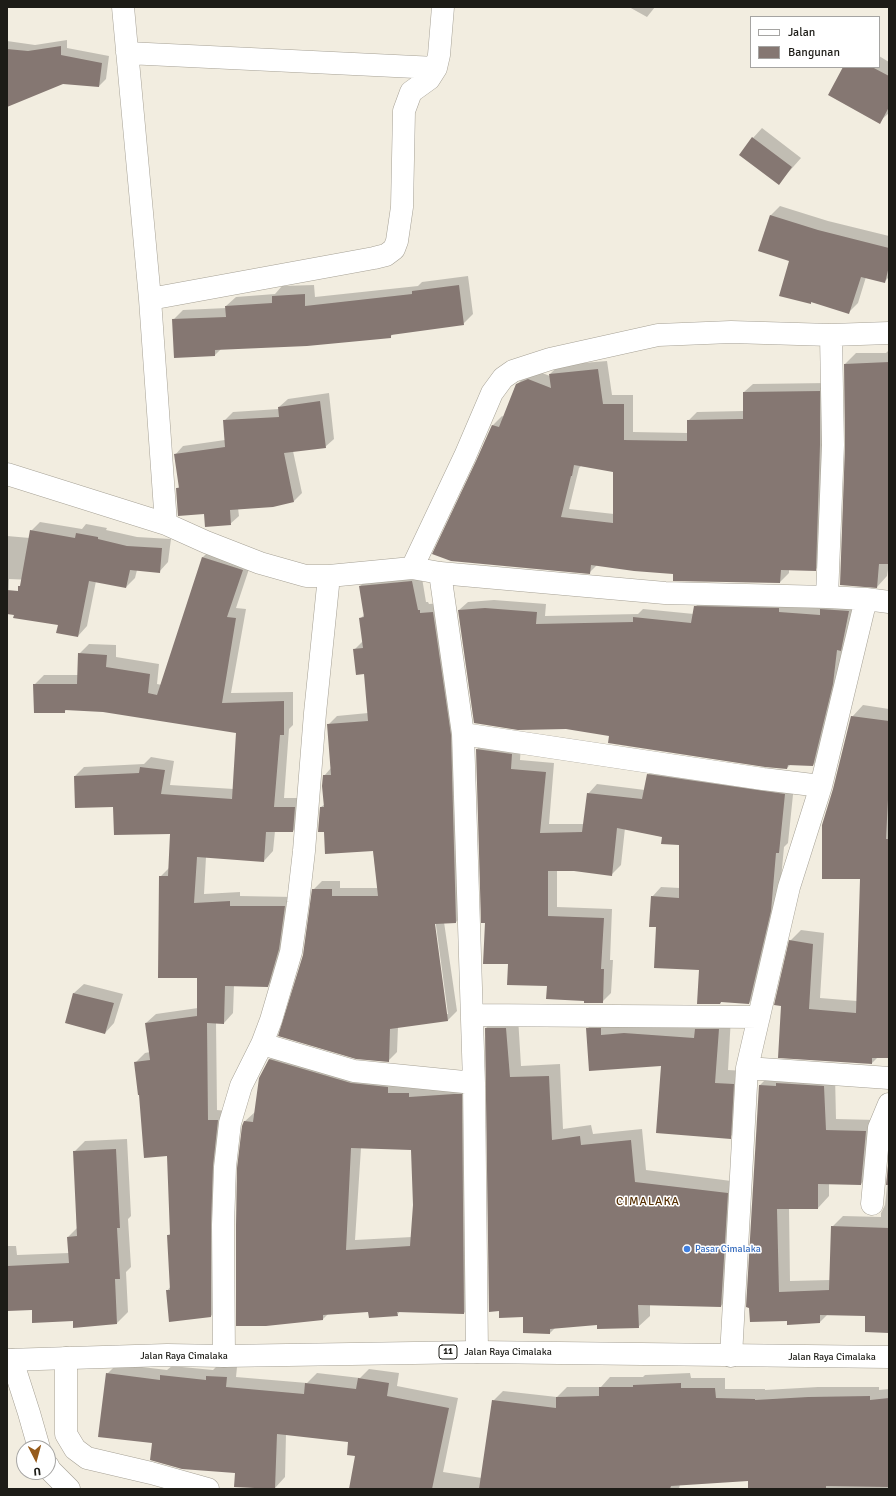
<!DOCTYPE html>
<html>
<head>
<meta charset="utf-8">
<style>
  body { margin:0 }
  #map { position:relative; width:896px; height:1496px; overflow:hidden; background:#f2ede0; font-family:Signika,sans-serif }
  canvas { display:block }
  .frame { position:absolute; inset:0; border:8px solid #1d1c17; pointer-events:none }
  .legend { position:absolute; left:750px; top:16px; width:130px; height:52px; box-sizing:border-box; background:#fff; border:1px solid #a5a4a2; margin:0; padding:5px 7px; list-style:none; font-size:12px; color:#1d1c17 }
  .legend li { display:flex; align-items:center; gap:8px; height:20px }
  .legend b { width:20px; border:1px solid #a5a4a2 }
  .north { position:absolute; left:16px; top:1440px; width:40px; height:40px; box-sizing:border-box; background:#fff; border:1px solid #a5a4a2; border-radius:50%; rotate:174deg; font-size:11px; font-weight:700; line-height:16px; text-align:center; color:#1d1c17 }
  .north::after { content:''; display:block; margin:auto; width:14px; height:18px; background:#965b1b; clip-path:polygon(50% 0,100% 100%,50% 72%,0 100%) }
</style>
</head>
<body>
<div id="map">
<canvas width="896" height="1496"></canvas>
<div class="frame"></div>
<ul class="legend">
<li><b style="height:5px;background:#fff"></b>Jalan</li>
<li><b style="height:11px;background:#857772"></b>Bangunan</li>
</ul>
<div class="north">U</div>
</div>
<script>
const ctx = document.querySelector('canvas').getContext('2d');
ctx.lineJoin = 'round';
function fillPath(path, color) {
  ctx.fillStyle = color;
  ctx.fill(path, 'evenodd');
}
function poly(rows) {
  const path = new Path2D();
  for (const r of rows) {
    path.moveTo(r[0], r[1]);
    for (let i = 2; i < r.length; i += 2) path.lineTo(r[i], r[i + 1]);
  }
  return path;
}
function trace(path, color, width, dash) {
  ctx.strokeStyle = color;
  ctx.lineWidth = width;
  ctx.lineCap = dash ? 'butt' : 'round';
  ctx.setLineDash(dash || []);
  ctx.stroke(path);
}
function label(font, color, halo, rows, align = 'center') {
  ctx.font = font + ' Signika,sans-serif';
  ctx.lineWidth = 3;
  ctx.setLineDash([]);
  ctx.textBaseline = 'middle';
  ctx.strokeStyle = halo;
  ctx.fillStyle = color;
  for (const [text, x, y, turn = 0] of rows) {
    ctx.save();
    ctx.translate(x, y);
    ctx.rotate((+turn || 0) * Math.PI / 180);
    ctx.textAlign = isNaN(turn) ? turn : align;
    if (halo) ctx.strokeText(text, 0, 0);
    ctx.fillText(text, 0, 0);
    ctx.restore();
  }
}
fillPath(poly([
  [629,7,655,7,647,17],
  [67,40,67,48,109,56,106,79,99,86,63,83,7,106,7,41,35,45],
  [879,56,889,62,889,113,879,122,844,67,879,67],
  [762,128,801,158,779,183,753,138],
  [780,206,828,221,889,236,889,277,884,282,866,277,858,303,849,312,812,302,810,303,790,260,760,251,771,215],
  [468,276,473,314,463,324,394,333,390,337,221,349,215,355,173,320,183,310,227,308,226,306,236,297,275,294,282,286,314,285,315,297,418,286,422,282],
  [889,350,889,563,887,576,877,587,846,446,845,364,856,353,886,353],
  [607,361,612,395,633,395,633,432,688,433,688,421,697,412,744,411,744,392,753,384,828,383,824,561,815,570,789,570,789,573,780,582,597,565,589,573,477,462,493,425,502,416,504,417,516,385,526,376,537,371,550,376,550,374,559,365],
  [581,466,614,471,614,514,569,509,579,468],
  [329,393,334,439,325,447,293,451,302,493,294,501,238,508,239,516,230,524,205,513,177,488,180,486,175,455,183,446,225,440,224,421,233,412,279,409,279,407,288,399],
  [40,522,82,529,86,524,107,528,106,530,137,537,171,539,168,562,159,572,137,570,135,578,126,587,96,581,87,626,78,636,59,624,33,580,9,579,8,603,7,604,7,536,30,538,31,531],
  [212,548,252,560,236,608,246,609,231,693,293,692,293,725,289,729,284,798,304,798,302,821,293,831,275,831,273,851,264,861,206,857,204,894,240,892,240,896,294,897,277,976,267,986,234,985,233,1013,224,1023,216,1022,217,1110,227,1111,220,1307,211,1316,167,1291,171,1286,168,1235,171,1233,168,1155,140,1094,136,1062,145,1053,150,1052,146,1023,156,1014,198,1008,199,978,160,877,169,868,171,833,114,806,75,776,84,767,144,764,151,757,174,761,170,785,234,789,237,732,103,711,67,709,64,712,34,685,44,675,78,675,79,654,89,644,116,645,116,657,159,664,157,684,162,685,203,557],
  [421,572,426,602,428,602,429,604,441,603,459,726,465,913,456,922,444,922,457,1011,448,1020,398,1027,397,1052,388,1061,304,956,313,890,322,881,340,881,340,888,378,888,373,850,321,807,325,804,324,776,331,768,328,725,337,716,368,713,365,673,354,650,363,641,360,619,365,614,360,586,369,577],
  [435,918,448,1014,446,1014,433,919],
  [704,598,857,602,822,756,813,765,791,764,787,768,610,736,459,610,468,602,494,600,546,604,545,616,638,614,643,609,694,614,695,607],
  [863,705,889,709,889,1057,878,1057,872,1063,779,1057,790,941,801,930,824,933,820,998,857,1001,861,878,834,789,852,717],
  [486,740,521,745,520,760,554,763,549,824,584,824,588,794,597,784,645,790,648,775,657,765,794,785,788,843,784,847,779,901,758,993,749,1003,722,1001,720,1003,700,969,657,926,652,897,661,887,680,888,680,845,663,837,625,828,621,865,611,875,574,870,557,870,557,907,612,909,610,960,613,960,611,993,602,1002,585,1000,548,985,509,964,486,922,482,922,477,749],
  [84,984,123,994,114,1023,105,1033,67,1023,74,993],
  [497,1016,518,1017,521,1066,560,1064,563,1129,591,1125,593,1134,642,1129,646,1170,739,1182,732,1294,721,1306,650,1304,650,1316,638,1327,598,1323,555,1328,550,1333,524,1316,486,1028],
  [600,1016,731,1017,728,1070,746,1071,743,1124,730,1137,662,1064,587,1029],
  [280,1049,471,1085,474,1303,464,1313,400,1311,397,1315,369,1311,328,1314,323,1319,244,1122,255,1112,269,1060],
  [361,1148,412,1149,414,1205,412,1237,355,1240],
  [771,1074,835,1075,836,1119,877,1120,872,1172,861,1184,829,1183,829,1196,818,1208,789,1208,790,1281,830,1280,832,1227,843,1216,881,1217,881,1213,885,1205,889,1167,889,1332,866,1315,828,1314,820,1322,788,1320,750,1321,760,1085],
  [127,1139,131,1216,128,1219,131,1267,126,1272,128,1312,117,1323,74,1326,74,1320,33,1309,7,1310,7,1246,16,1246,17,1255,69,1253,68,1237,77,1228,74,1152,85,1141],
  [117,1364,167,1370,172,1366,213,1370,217,1366,237,1367,236,1377,307,1383,317,1373,360,1378,369,1369,399,1373,397,1386,458,1398,443,1472,482,1478,493,1401,503,1391,557,1397,567,1387,601,1387,610,1377,643,1377,645,1375,690,1373,691,1378,725,1378,725,1389,765,1389,765,1390,818,1387,879,1387,879,1390,889,1389,889,1489,749,1489,749,1480,680,1484,679,1489,350,1489,356,1455,350,1441,286,1434,285,1477,275,1488,153,1442,107,1374]
]), '#0003');
fillPath(poly([
  [61,46,61,55,102,63,99,87,63,84,7,107,7,49,28,51],
  [843,67,872,67,889,76,889,107,880,124,828,95],
  [752,137,792,167,779,185,739,155],
  [770,215,818,230,889,248,889,266,885,283,861,277,849,314,811,302,811,304,779,296,789,261,758,251],
  [459,285,464,325,391,335,391,338,307,346,215,350,215,356,174,358,172,319,226,317,225,306,272,303,272,296,305,294,305,306,412,294,412,291],
  [889,362,889,564,879,564,877,588,840,585,845,445,844,364],
  [598,369,603,404,624,404,624,440,687,441,687,420,743,419,743,392,820,391,820,445,816,571,781,570,780,583,673,581,673,574,634,571,591,565,590,574,451,561,432,554,476,461,492,425,499,427,516,384,528,379,551,388,549,374],
  [574,465,613,472,613,523,561,517,571,476,572,476],
  [320,401,326,448,284,453,294,502,273,507,230,510,231,525,205,527,204,514,178,516,176,488,179,488,174,454,225,447,223,420,279,417,278,407],
  [30,530,75,538,76,533,98,537,98,539,127,546,162,548,160,573,130,570,126,588,89,581,78,637,56,633,58,625,13,618,14,615,7,614,7,590,18,591,18,586,20,586],
  [202,557,243,570,227,617,236,618,222,703,284,701,284,735,280,735,274,807,295,807,293,832,266,832,264,862,197,857,194,903,230,901,230,906,285,906,279,949,268,987,225,986,224,1024,207,1023,208,1120,218,1120,213,1166,211,1225,211,1317,169,1322,166,1290,170,1290,167,1235,170,1235,167,1156,144,1158,139,1095,138,1095,134,1062,150,1060,145,1023,197,1016,197,978,158,978,159,876,168,876,170,834,114,835,113,807,75,808,74,776,139,773,140,767,165,770,161,794,232,799,236,733,103,712,65,710,65,713,34,713,33,684,77,684,78,653,107,655,106,667,150,674,148,693,157,695],
  [412,581,418,610,420,610,420,613,433,612,451,735,456,923,435,924,448,1021,390,1029,389,1062,356,1059,278,1036,303,955,312,889,332,889,332,896,378,896,373,851,325,854,324,832,318,832,320,807,324,807,322,786,323,775,331,775,327,724,368,721,364,674,356,675,353,649,363,648,359,618,364,617,359,586],
  [694,606,779,608,779,612,820,615,820,609,849,611,841,651,837,650,833,684,813,766,788,765,787,769,765,767,608,743,609,736,566,729,518,730,474,723,458,610,485,608,537,612,536,624,633,622,633,617,691,623],
  [851,716,889,721,889,780,886,839,889,839,889,1058,872,1058,872,1064,778,1058,781,1006,774,1005,789,940,813,944,809,1009,856,1013,860,879,822,879,822,825,833,789],
  [476,749,512,754,511,769,546,772,540,833,582,832,587,793,642,799,647,774,785,794,779,853,776,853,771,911,749,1004,721,1002,720,1004,697,1004,699,970,654,968,656,927,649,927,651,896,679,898,679,845,661,844,662,837,617,828,612,876,574,871,548,871,548,916,604,918,601,969,604,969,603,1003,584,1003,584,1001,546,999,547,986,507,985,508,964,483,964,485,923,481,923],
  [73,993,114,1003,105,1034,65,1023],
  [485,1028,506,1028,510,1077,549,1076,552,1140,580,1136,581,1145,631,1140,635,1182,728,1193,721,1307,638,1305,639,1328,597,1329,597,1325,550,1329,550,1334,523,1333,523,1317,499,1318,499,1311,489,1312],
  [586,1028,601,1028,601,1035,624,1033,694,1038,695,1029,719,1029,715,1083,734,1084,731,1139,656,1133,661,1066,589,1071],
  [269,1059,351,1083,388,1087,388,1093,409,1093,409,1097,454,1094,462,1094,464,1314,397,1312,398,1316,369,1318,368,1312,323,1315,323,1320,266,1326,236,1326,236,1225,237,1168,242,1126,244,1121,253,1122,259,1078],
  [351,1148,411,1150,413,1205,410,1246,346,1250],
  [776,1083,824,1086,826,1130,866,1131,861,1185,818,1184,818,1209,777,1209,779,1292,829,1290,831,1226,889,1228,889,1333,865,1332,865,1316,820,1315,820,1323,787,1325,787,1321,750,1322,749,1308,746,1307,759,1085,776,1086],
  [116,1149,120,1228,117,1228,120,1279,115,1279,117,1324,73,1328,73,1321,32,1323,32,1310,7,1311,7,1266,69,1263,67,1237,77,1236,73,1151],
  [889,1156,889,1185,886,1185],
  [106,1373,160,1380,160,1375,206,1380,206,1376,227,1377,226,1387,304,1394,305,1383,356,1389,358,1378,389,1383,387,1396,449,1408,432,1489,349,1489,355,1456,347,1455,348,1442,277,1434,275,1489,234,1487,235,1473,182,1469,150,1460,152,1443,98,1437],
  [681,1383,681,1388,715,1388,716,1398,755,1399,755,1400,808,1397,870,1396,870,1400,889,1398,889,1487,826,1486,826,1489,748,1489,748,1481,671,1486,670,1489,479,1489,492,1400,556,1408,556,1397,599,1396,599,1387,633,1387,633,1385]
]), '#857772');
const minor = poly([
  [123,7,150,299,166,524],
  [127,53,436,68],
  [150,299,374,258,386,255,394,249,397,241,402,207,404,111,411,92,429,79,436,68,439,55,443,7],
  [7,474,166,524,206,542,260,563,306,576,329,576,412,568,440,573,665,593,827,597,866,599,889,602],
  [412,568,465,456,492,393,503,378,513,371,550,359,658,335,731,332,831,335,889,333],
  [440,573,463,734,474,1083,477,1352],
  [827,597,833,445,831,335],
  [463,734,763,779,821,786,789,887,747,1068,731,1356],
  [821,786,866,599],
  [472,1015,759,1017],
  [262,1044,354,1071,474,1083],
  [747,1068,889,1078],
  [872,1204,879,1128,889,1104],
  [224,1356,223,1225,225,1167,230,1123,241,1086,262,1044,271,1020,291,952,298,903,304,851,315,713,329,576],
  [66,1358,66,1434,75,1449,87,1458,151,1473,208,1489],
  [12,1360,29,1413,39,1448],
  [48,1466,50,1470,69,1489]
]);
const trunk = poly([
  [7,1360,167,1355,224,1356,477,1352,889,1357]
]);
trace(minor, '#a6a195', 23);
trace(trunk, '#a6a195', 23);
trace(minor, '#fff', 22);
trace(trunk, '#fff', 22);
for (const [x, y, r, color] of [
  [687,1249,4,"#3f7fe0"]
]) {
  const dot = new Path2D();
  dot.arc(x, y, r, 0, 2 * Math.PI);
  ctx.fillStyle = color;
  ctx.fill(dot);
  trace(dot, '#fff', 1.5);
}
for (const [x, y, w] of [
  [448,1352,18]
]) {
  const box = new Path2D();
  box.roundRect(x - w / 2, y - 7, w, 14, 3);
  ctx.fillStyle = '#fff';
  ctx.fill(box);
  trace(box, '#1d1c17', 1);
}
label('bold 9px', '#1d1c17', null, [
  ["11",448,1352]
]);
label('10px', '#366cbe', '#fff', [
  ["Pasar Cimalaka",695,1249]
], 'left');
label('10px', '#1d1c17', '#fff', [
  ["Jalan Raya Cimalaka",508,1352],
  ["Jalan Raya Cimalaka",184,1356],
  ["Jalan Raya Cimalaka",832,1357]
]);
ctx.letterSpacing = '1px';
label('12px', '#562e00', '#fff', [
  ["CIMALAKA",648,1202]
]);
ctx.letterSpacing = '0px';
</script>
</body>
</html>
